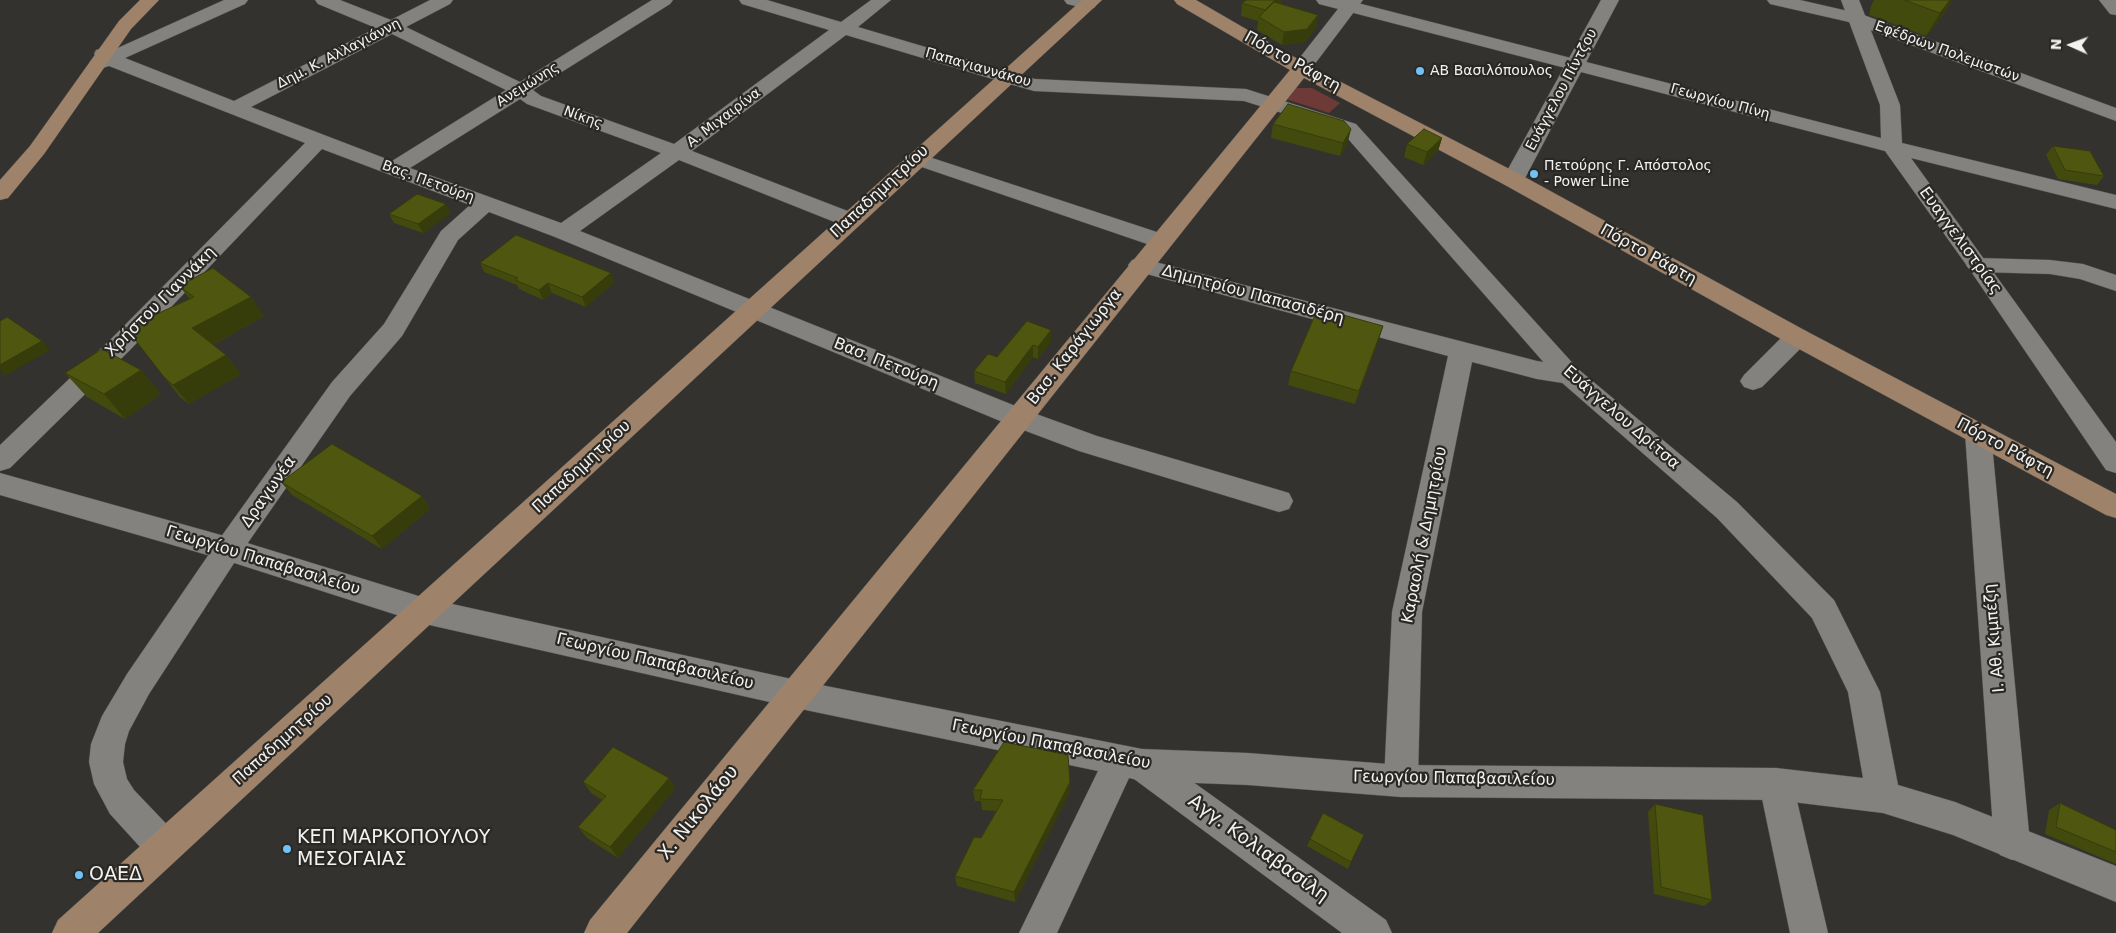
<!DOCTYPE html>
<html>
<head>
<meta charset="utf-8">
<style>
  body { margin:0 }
  #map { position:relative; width:2116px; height:933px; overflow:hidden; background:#33322e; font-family:"DejaVu Sans",sans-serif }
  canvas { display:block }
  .north { position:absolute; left:2046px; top:20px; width:50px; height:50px; -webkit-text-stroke:4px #292824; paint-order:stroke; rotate:272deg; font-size:14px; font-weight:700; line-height:20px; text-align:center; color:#f3f2f0 }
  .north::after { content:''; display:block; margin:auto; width:18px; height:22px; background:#f3f2f0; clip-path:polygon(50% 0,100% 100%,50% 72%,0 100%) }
</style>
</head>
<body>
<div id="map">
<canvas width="2116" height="933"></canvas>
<div class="north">N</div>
</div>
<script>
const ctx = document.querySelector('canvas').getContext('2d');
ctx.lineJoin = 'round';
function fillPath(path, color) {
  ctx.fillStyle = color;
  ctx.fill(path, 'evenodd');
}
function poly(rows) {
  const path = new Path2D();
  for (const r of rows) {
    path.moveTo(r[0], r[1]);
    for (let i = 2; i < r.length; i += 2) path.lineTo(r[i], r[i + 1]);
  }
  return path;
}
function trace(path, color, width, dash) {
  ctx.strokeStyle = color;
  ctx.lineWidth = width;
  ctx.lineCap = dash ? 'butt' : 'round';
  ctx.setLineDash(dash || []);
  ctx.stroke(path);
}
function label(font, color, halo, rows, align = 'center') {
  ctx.font = font + ' "DejaVu Sans",sans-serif';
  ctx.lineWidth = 4.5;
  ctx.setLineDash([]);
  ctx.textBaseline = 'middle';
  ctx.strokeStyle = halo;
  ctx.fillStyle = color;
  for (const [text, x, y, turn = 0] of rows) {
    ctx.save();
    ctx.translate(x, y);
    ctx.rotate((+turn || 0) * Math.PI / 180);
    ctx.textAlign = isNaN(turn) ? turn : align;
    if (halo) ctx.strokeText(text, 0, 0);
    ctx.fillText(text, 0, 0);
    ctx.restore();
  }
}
fillPath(poly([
  [1295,88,1312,88,1340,103,1329,113,1286,99]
]), '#6e3a37');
const minor = poly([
  [224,0,248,0,245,4,125,58,234,101,376,28,318,4,315,0,340,0,391,20,430,0,453,0,450,4,406,27,520,82,652,0,673,0,670,4,533,90,541,96,674,144,829,30,742,4,739,0,767,0,841,22,871,0,891,0,858,27,1013,73,1016,77,1013,81,1006,83,846,35,692,151,858,215,861,220,858,225,850,227,842,225,679,160,580,231,1028,411,1097,436,1289,493,1293,501,1289,509,1279,512,1079,451,1010,425,555,237,489,212,458,240,402,336,350,396,238,557,149,694,129,731,125,744,123,762,127,779,134,790,177,835,182,847,177,859,164,864,151,859,110,814,94,784,89,762,91,744,102,716,127,674,218,541,332,382,384,324,441,231,470,205,322,149,130,350,10,468,0,471,0,445,112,338,305,143,109,66,99,69,92,67,89,63,96,57,94,54,96,50,103,48,111,51,224,0],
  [392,34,506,90,392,161,251,107,392,34],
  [520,99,527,104,661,153,561,223,410,168,520,99],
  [1064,0,1094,0,1097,4,1094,8,1088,9,1067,4,1064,0],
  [1345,0,1363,0,1308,73,1294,73,1291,69,1294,65,1345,0],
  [1601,0,1619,0,1524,180,1521,185,1513,186,1505,185,1502,180,1601,0],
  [1767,0,1800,0,1861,14,2116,108,2116,121,1849,22,1770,4,1767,0],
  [2099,0,2116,0,2116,15,2110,14,2099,0],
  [917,153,1169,236,1172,241,1169,246,1161,248,1153,246,910,163,906,159,910,155,917,153],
  [1140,258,1537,361,1569,366,1578,369,1582,375,1578,381,1569,384,1537,379,1472,362,1422,612,1418,781,1413,792,1401,797,1389,792,1384,781,1392,612,1448,356,1132,270,1128,265,1132,260,1140,258],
  [1978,258,2050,260,2083,264,2116,275,2116,291,2080,279,2050,274,1978,272,1970,270,1966,265,1970,260,1978,258],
  [1797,329,1806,331,1809,337,1806,343,1762,387,1753,390,1744,387,1740,381,1744,375,1788,331,1797,329],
  [1978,423,1987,426,1991,433,2030,843,2024,855,2012,860,2000,855,1994,843,1965,433,1969,426,1978,423],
  [1142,749,1154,754,1386,920,1392,933,1342,933,1130,776,1125,765,1130,754,1142,749],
  [1776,768,1788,773,1793,784,1828,933,1790,933,1759,784,1764,773,1776,768]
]);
const tertiary = poly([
  [1316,0,1346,0,1881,138,1880,105,1841,0,1859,0,1900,105,1902,143,2116,195,2116,209,1911,158,2116,442,2116,473,2106,470,1970,270,1885,151,1319,4,1316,0],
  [1006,71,1035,79,1246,89,1356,124,1578,369,1737,502,1834,600,1880,692,1898,785,1955,802,2116,866,2116,902,1953,835,1883,813,1776,800,1401,797,1248,785,1142,781,1129,778,1057,933,1019,933,1098,771,796,708,425,624,228,561,0,495,0,473,228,537,425,598,796,680,1142,749,1248,753,1401,765,1776,768,1863,778,1848,692,1812,618,1717,518,1560,381,1342,132,1244,101,1034,91,999,81,996,77,999,73,1006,71]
]);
const secondary = poly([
  [140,0,159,0,131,29,44,154,8,198,0,200,0,180,30,146,119,21,140,0],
  [1082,0,1102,0,98,933,52,933,58,920,1082,0],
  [1174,0,1196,0,1308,65,1521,175,1806,331,2116,494,2116,518,2106,515,1788,343,1505,185,1304,78,627,933,584,933,590,920,1290,70,1177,4,1174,0]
]);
trace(minor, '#4f4e4a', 1);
trace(tertiary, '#4f4e4a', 1);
trace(secondary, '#4f4e4a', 1);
fillPath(minor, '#84827e');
fillPath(tertiary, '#84827e');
fillPath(secondary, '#9f826a');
fillPath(poly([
  [1246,0,1282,0,1281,4,1318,15,1316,28,1305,42,1282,45,1257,30,1258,21,1241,16,1242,3],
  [1874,0,1952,0,1941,18,1926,36,1869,15,1871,6],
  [1273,124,1348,142,1340,156,1271,138],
  [1442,138,1438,151,1423,165,1404,157,1407,144],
  [2053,146,2104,176,2097,185,2058,179,2046,155],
  [451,213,423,233,394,223,389,214],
  [480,263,615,282,586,307,552,293,543,300,519,289,517,285,484,272],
  [179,286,251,297,264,316,213,345,226,355,241,374,189,404,180,397,164,377,190,299],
  [1027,321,1051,342,1038,359,1033,357,1006,394,975,383,974,371,997,357],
  [1383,326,1379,339,1355,404,1288,385,1291,371],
  [141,370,161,394,125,419,87,397,65,373],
  [281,482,422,496,430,509,382,549,292,495],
  [669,778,675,789,618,858,587,838,578,827,602,800,591,793,583,782],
  [1070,782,1069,793,1015,902,957,886,955,876,981,838,996,811,982,810,981,801,975,801,973,790],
  [2060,803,2116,830,2116,864,2045,834,2049,810],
  [1655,804,1712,900,1704,906,1654,894,1648,812],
  [1310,839,1351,862,1348,869,1307,846]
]), '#434a0e');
fillPath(poly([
  [1275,0,1282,0,1281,3,1266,21,1265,10],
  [1950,0,1952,0,1941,18,1926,36,1940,13],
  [1318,15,1316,28,1305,42,1282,45,1284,32],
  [1351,129,1348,142,1340,156,1343,143],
  [1442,138,1438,151,1423,165,1427,152],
  [446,204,451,213,423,233,418,224],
  [611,273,615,282,586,307,582,297],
  [548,283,552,293,543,300,539,290],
  [251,297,264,316,207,348,192,328],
  [1383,326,1379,339,1355,404,1359,391],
  [1051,330,1051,342,1038,359,1038,347],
  [42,341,50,350,5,376,0,370,0,365],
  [1033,345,1033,357,1006,394,1005,382],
  [226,355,241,374,189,404,173,385],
  [141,370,161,394,125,419,104,394],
  [422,496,430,509,382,549,372,536],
  [669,778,675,789,618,858,610,847],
  [1070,782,1069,793,1015,902,1014,892]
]), '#373c0b');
const building = poly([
  [1246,0,1275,0,1265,10,1242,3,1246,0],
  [1904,0,1950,0,1940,13,1904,0],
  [1274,2,1318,15,1307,29,1284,32,1259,17,1274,2],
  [1288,104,1344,121,1351,129,1343,143,1273,124,1288,104],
  [1424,129,1442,138,1427,152,1407,144,1424,129],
  [2053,146,2090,151,2104,176,2065,170,2053,146],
  [417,194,446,204,418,224,389,214,417,194],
  [516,235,611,273,582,297,548,283,539,290,515,280,518,278,480,263,516,235],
  [213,268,251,297,192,328,226,355,173,385,164,377,126,328,194,297,179,286,213,268],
  [1318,308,1383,326,1359,391,1291,371,1318,308],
  [7,317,42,341,0,365,0,321,7,317],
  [1027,321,1051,330,1038,347,1033,345,1005,382,974,371,988,354,997,357,1027,321],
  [102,349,141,370,104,394,65,373,102,349],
  [332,444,422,496,372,536,281,482,332,444],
  [1004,742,1068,755,1070,782,1014,892,955,876,974,837,981,838,1003,800,980,799,982,790,973,790,1004,742],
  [613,747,669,778,610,847,578,827,606,796,583,782,613,747],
  [2060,803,2116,830,2116,852,2056,827,2060,803],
  [1655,804,1703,815,1712,900,1661,887,1655,804],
  [1323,813,1364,835,1351,862,1310,839,1323,813]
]);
fillPath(building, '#4e5610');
trace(building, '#373c0b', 1);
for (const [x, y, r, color] of [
  [1420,71,5,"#71c1f4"],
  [1534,174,5,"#71c1f4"],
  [287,849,5,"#71c1f4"],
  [79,875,5,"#71c1f4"]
]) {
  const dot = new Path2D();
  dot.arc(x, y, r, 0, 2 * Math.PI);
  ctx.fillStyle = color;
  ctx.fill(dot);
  trace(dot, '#292824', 2);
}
label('14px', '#f3f2f0', '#292824', [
  ["Εφέδρων Πολεμιστών",1947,52,20],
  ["Δημ. Κ. Αλλαγιάννη",339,54,-27],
  ["Παπαγιαννάκου",978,68,16],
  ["Ανεμώνης",528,85,-32],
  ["Ευάγγελου Πίντζου",1562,90,-62],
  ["Γεωργίου Πίνη",1720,102,15],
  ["Νίκης",583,118,20],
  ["Α. Μιχαιρίνα",724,118,-37],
  ["Βας. Πετούρη",428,182,20]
]);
label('14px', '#f3f2f0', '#292824', [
  ["ΑΒ Βασιλόπουλος",1430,71],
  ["Πετούρης Γ. Απόστολος",1544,166],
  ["- Power Line",1544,182]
], 'left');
label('16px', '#f3f2f0', '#292824', [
  ["Πόρτο Ράφτη",1292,62,29],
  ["Παπαδημητρίου",880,192,-43],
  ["Ευαγγελιστρίας",1960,241,54],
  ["Πόρτο Ράφτη",1648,255,29],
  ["Δημητρίου Παπασιδέρη",1253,295,15],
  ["Χρήστου Γιαννάκη",161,302,-45],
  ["Βασ. Καράγιωργα",1075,347,-52],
  ["Βασ. Πετούρη",886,364,22],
  ["Ευάγγελου Δρίτσα",1621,418,41],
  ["Πόρτο Ράφτη",2005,448,28],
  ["Παπαδημητρίου",582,467,-43],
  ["Δραγωνέα",269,492,-55],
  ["Καραολή & Δημητρίου",1425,535,-79],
  ["Γεωργίου Παπαβασιλείου",263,561,17],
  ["Ι. Αθ. Κιμπέζη",1995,638,-95],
  ["Γεωργίου Παπαβασιλείου",655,662,13],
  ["Παπαδημητρίου",283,740,-42],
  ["Γεωργίου Παπαβασιλείου",1051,745,11],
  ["Γεωργίου Παπαβασιλείου",1454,779,1]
]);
label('19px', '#f3f2f0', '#292824', [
  ["Χ. Νικολάου",699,813,-51],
  ["Αγγ. Κολιαβασίλη",1258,849,36]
]);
label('19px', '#f3f2f0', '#292824', [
  ["ΚΕΠ ΜΑΡΚΟΠΟΥΛΟΥ",297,838],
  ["ΜΕΣΟΓΑΙΑΣ",297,860],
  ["ΟΑΕΔ",89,875]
], 'left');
</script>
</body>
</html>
